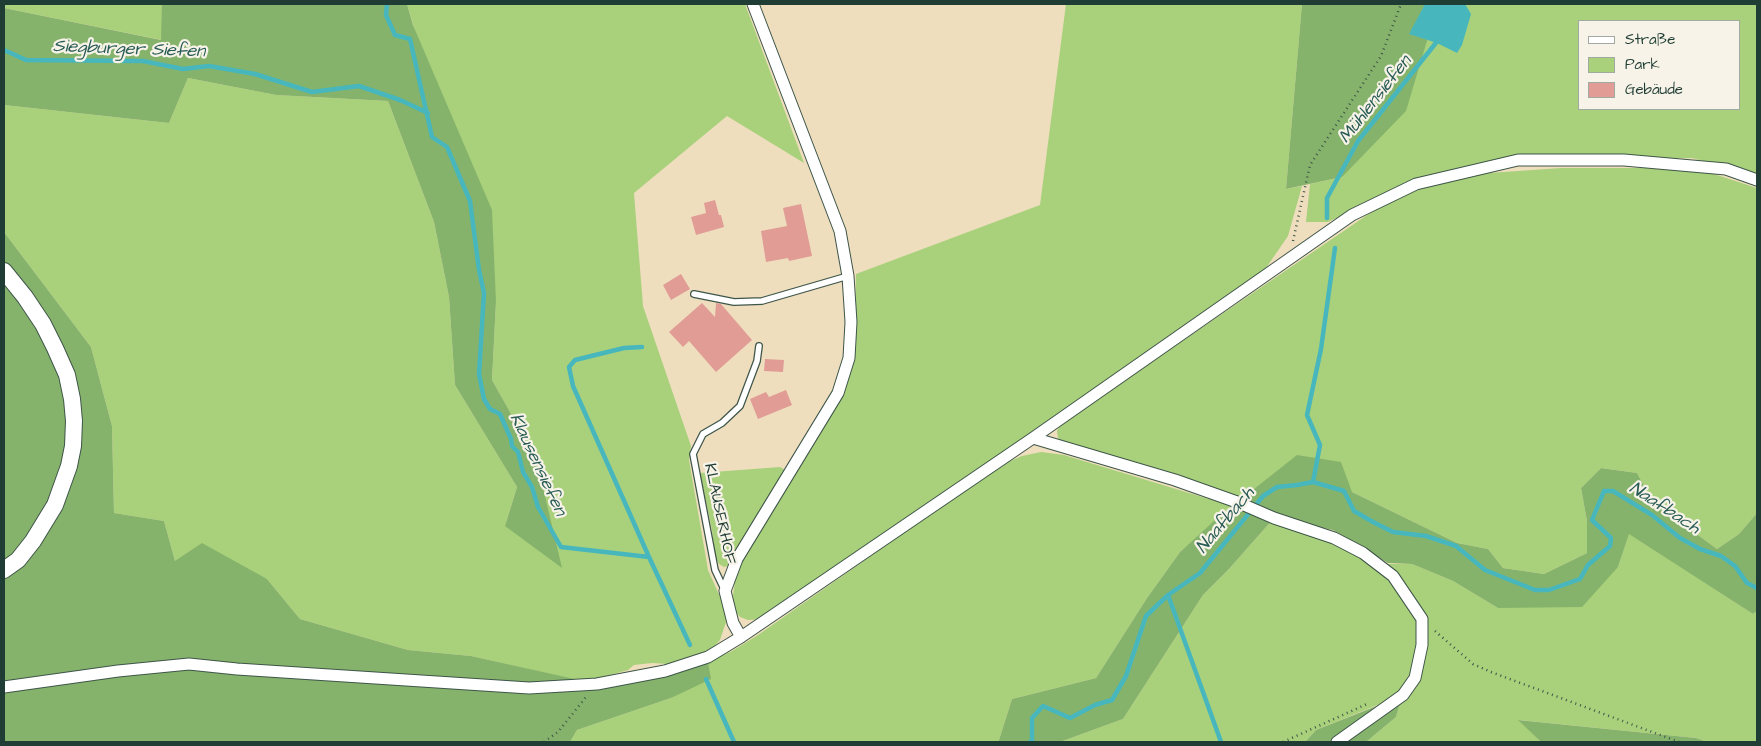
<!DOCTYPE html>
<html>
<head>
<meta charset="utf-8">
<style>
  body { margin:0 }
  #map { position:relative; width:1761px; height:746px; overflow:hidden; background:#eedebe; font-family:"Architects Daughter",sans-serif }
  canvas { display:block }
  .frame { position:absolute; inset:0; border:5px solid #1f3d34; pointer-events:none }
  .legend { position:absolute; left:1578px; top:20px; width:162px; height:90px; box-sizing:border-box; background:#f7f3e8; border:1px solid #a1aaa0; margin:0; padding:6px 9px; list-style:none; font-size:15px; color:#1f3d34 }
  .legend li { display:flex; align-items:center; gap:10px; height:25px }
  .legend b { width:25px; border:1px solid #a1aaa0 }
</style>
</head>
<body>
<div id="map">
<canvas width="1761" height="746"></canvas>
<div class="frame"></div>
<ul class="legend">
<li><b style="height:6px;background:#fff"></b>Straße</li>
<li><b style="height:14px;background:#a9d17b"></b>Park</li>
<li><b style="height:14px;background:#e19c95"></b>Gebäude</li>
</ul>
</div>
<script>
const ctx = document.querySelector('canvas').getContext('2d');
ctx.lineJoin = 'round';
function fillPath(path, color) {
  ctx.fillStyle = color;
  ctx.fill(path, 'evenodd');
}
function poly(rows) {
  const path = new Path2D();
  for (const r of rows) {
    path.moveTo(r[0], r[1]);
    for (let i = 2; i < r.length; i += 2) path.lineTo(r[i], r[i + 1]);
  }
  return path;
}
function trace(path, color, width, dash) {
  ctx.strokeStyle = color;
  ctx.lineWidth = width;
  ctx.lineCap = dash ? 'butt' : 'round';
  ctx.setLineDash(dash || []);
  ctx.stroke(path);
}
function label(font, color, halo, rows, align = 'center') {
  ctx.font = font + ' "Architects Daughter",sans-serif';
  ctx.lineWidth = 4.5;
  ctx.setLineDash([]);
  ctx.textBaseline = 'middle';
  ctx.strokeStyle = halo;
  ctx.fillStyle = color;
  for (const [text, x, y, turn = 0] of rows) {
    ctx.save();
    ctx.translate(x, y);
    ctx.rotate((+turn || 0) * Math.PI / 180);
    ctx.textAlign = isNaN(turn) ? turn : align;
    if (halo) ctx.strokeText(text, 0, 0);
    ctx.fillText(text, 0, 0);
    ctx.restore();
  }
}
fillPath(poly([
  [4,4,162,4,162,40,4,8],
  [407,4,745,4,804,163,727,116,634,193,643,306,691,446,689,460,708,570,725,608,726,622,720,640,711,650,668,664,652,663,634,665,628,670,585,682,471,656,408,650,300,619,267,579,175,561,164,521,114,513,112,426,91,347,4,232,4,105,169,123,188,78,276,95,388,101,434,222,449,297,455,385,517,487,505,526,536,458,492,380,496,302],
  [1066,4,1302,4,1286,189,1302,186,1288,236,1266,268,1254,278,763,619,748,620,740,617,734,610,733,596,736,573,743,558,839,400,855,344,856,274,1040,205],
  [1438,4,1757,4,1757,177,1692,158,1500,161,1426,176,1328,222,1306,222,1310,184,1342,177],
  [1580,21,1740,21,1740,109,1580,109],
  [1561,168,1680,168,1714,174,1757,188,1757,513,1739,534,1717,549,1653,502,1637,473,1601,468,1581,488,1587,521,1587,553,1544,574,1503,568,1488,549,1457,543,1352,492,1240,500,1062,443,1058,438,1057,431,1061,424,1370,213,1409,192,1450,180,1489,173],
  [1041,452,1064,455,1232,506,1180,552,1147,598,1096,678,1012,699,999,740,997,742,570,742,577,730,671,698,708,662,732,651,758,635,1001,465,1022,456],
  [780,467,787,471,731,565,724,567,719,564,715,556,712,530,700,473],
  [1274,518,1386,564,1412,564,1453,581,1498,608,1618,567,1629,533,1753,614,1757,611,1757,742,1708,742,1696,738,1519,720,1541,742,1366,742,1396,717,1402,695,1316,730,1305,742,1060,742,1123,719,1203,595,1229,569]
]), '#a9d17b');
fillPath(poly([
  [162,4,407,4,413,25,492,210,496,302,492,380,536,458,562,568,505,526,517,487,455,385,449,297,434,222,388,101,276,95,188,78,169,123,4,105,4,8,161,40],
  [1302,4,1438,4,1406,111,1342,177,1286,189],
  [4,232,91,347,112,426,114,513,164,521,175,561,202,543,267,579,300,619,408,650,471,656,597,684,708,662,711,679,671,698,577,730,570,742,4,742],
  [1297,455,1341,462,1352,492,1457,543,1488,549,1503,568,1544,574,1587,553,1587,521,1581,488,1601,468,1637,473,1653,502,1717,549,1739,534,1757,513,1757,611,1753,614,1629,534,1618,567,1582,607,1498,608,1453,581,1412,564,1388,563,1333,530,1274,518,1229,569,1203,595,1123,719,1060,742,997,742,999,740,1012,699,1096,678,1147,598,1180,552,1215,520],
  [1402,696,1396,717,1366,742,1305,742,1316,730],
  [1518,720,1696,738,1708,742,1541,742]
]), '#86b36b');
fillPath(poly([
  [1425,4,1465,4,1471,14,1462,45,1457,53,1437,43,1409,34]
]), '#47b7bd');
trace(poly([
  [387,4,386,15,395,35,410,39,432,137,447,147,470,201,479,270,484,293,479,374,484,399,490,409,500,414,511,439,512,446,518,452,523,472,532,487,538,507,561,547,649,557,690,645],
  [4,50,26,60,143,61,183,69,209,66,255,74,312,92,359,86,400,100,428,113],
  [1327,218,1327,198,1358,141,1439,39],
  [642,347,624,348,575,360,569,367,573,386,649,557],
  [1313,482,1320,445,1307,415,1321,349,1335,248],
  [1168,595,1221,742],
  [706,679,734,742],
  [1030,742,1032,741,1032,718,1043,706,1070,718,1095,705,1112,700,1126,676,1146,616,1168,595,1200,573,1263,496,1277,487,1297,485,1313,482,1344,491,1354,511,1373,522,1393,532,1426,536,1456,546,1485,570,1535,590,1549,590,1580,579,1588,565,1610,546,1611,538,1592,520,1604,491,1613,491,1652,515,1680,538,1700,549,1721,556,1735,566,1747,583,1757,588]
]), '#47b7bd', 4.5);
fillPath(poly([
  [715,200,719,215,721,215,724,227,696,235,691,217,706,213,704,203],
  [801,204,812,256,789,261,788,258,766,262,761,231,787,226,783,208],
  [681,274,690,289,671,300,663,285],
  [702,303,715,317,716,303,721,304,752,340,716,372,689,341,683,347,669,332],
  [765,359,784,360,783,372,764,371],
  [786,390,792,405,758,419,750,399,766,392,769,397]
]), '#e19c95');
const service = poly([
  [694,294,734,302,762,301,848,276],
  [725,591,715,570,693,454,703,434,722,423,740,406,757,361,759,346]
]);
const minor = poly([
  [1033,438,1175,480,1237,502,1274,518,1334,538,1363,553,1393,576,1422,619,1422,645,1415,678,1403,695,1337,742],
  [741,637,733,623,725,591,737,559,838,393,849,358,851,322,848,276,840,231,753,4],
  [4,687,118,671,189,664,237,669,529,688,597,684,665,671,708,657,741,637,1033,438,1352,215,1416,184,1518,160,1624,160,1726,169,1757,180]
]);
const secondary = poly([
  [4,271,25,297,43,324,55,348,67,375,72,399,74,421,73,446,69,466,55,505,33,541,18,560,4,570]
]);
trace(service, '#3e5549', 8);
trace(minor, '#3e5549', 13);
trace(secondary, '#3e5549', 18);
trace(poly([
  [1293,241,1310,165,1381,56,1401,4],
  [1435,631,1473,664,1491,672,1679,742],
  [544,742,558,732,586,697],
  [1283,742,1367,704]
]), '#3e5549', 2.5, [1, 4]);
trace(service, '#fff', 5.5);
trace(minor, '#fff', 11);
trace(secondary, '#fff', 16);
label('16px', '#1f3d34', '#f7f3e8', [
  ["KLAUSERHOF",719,514,78]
]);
label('italic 18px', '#295c56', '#f7f3e8', [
  ["Siegburger Siefen",129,50,2],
  ["Mühlensiefen",1376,100,-52],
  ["Klausensiefen",537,465,65],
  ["Naafbach",1664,509,33],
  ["Naafbach",1226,521,-50]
]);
</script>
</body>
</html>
